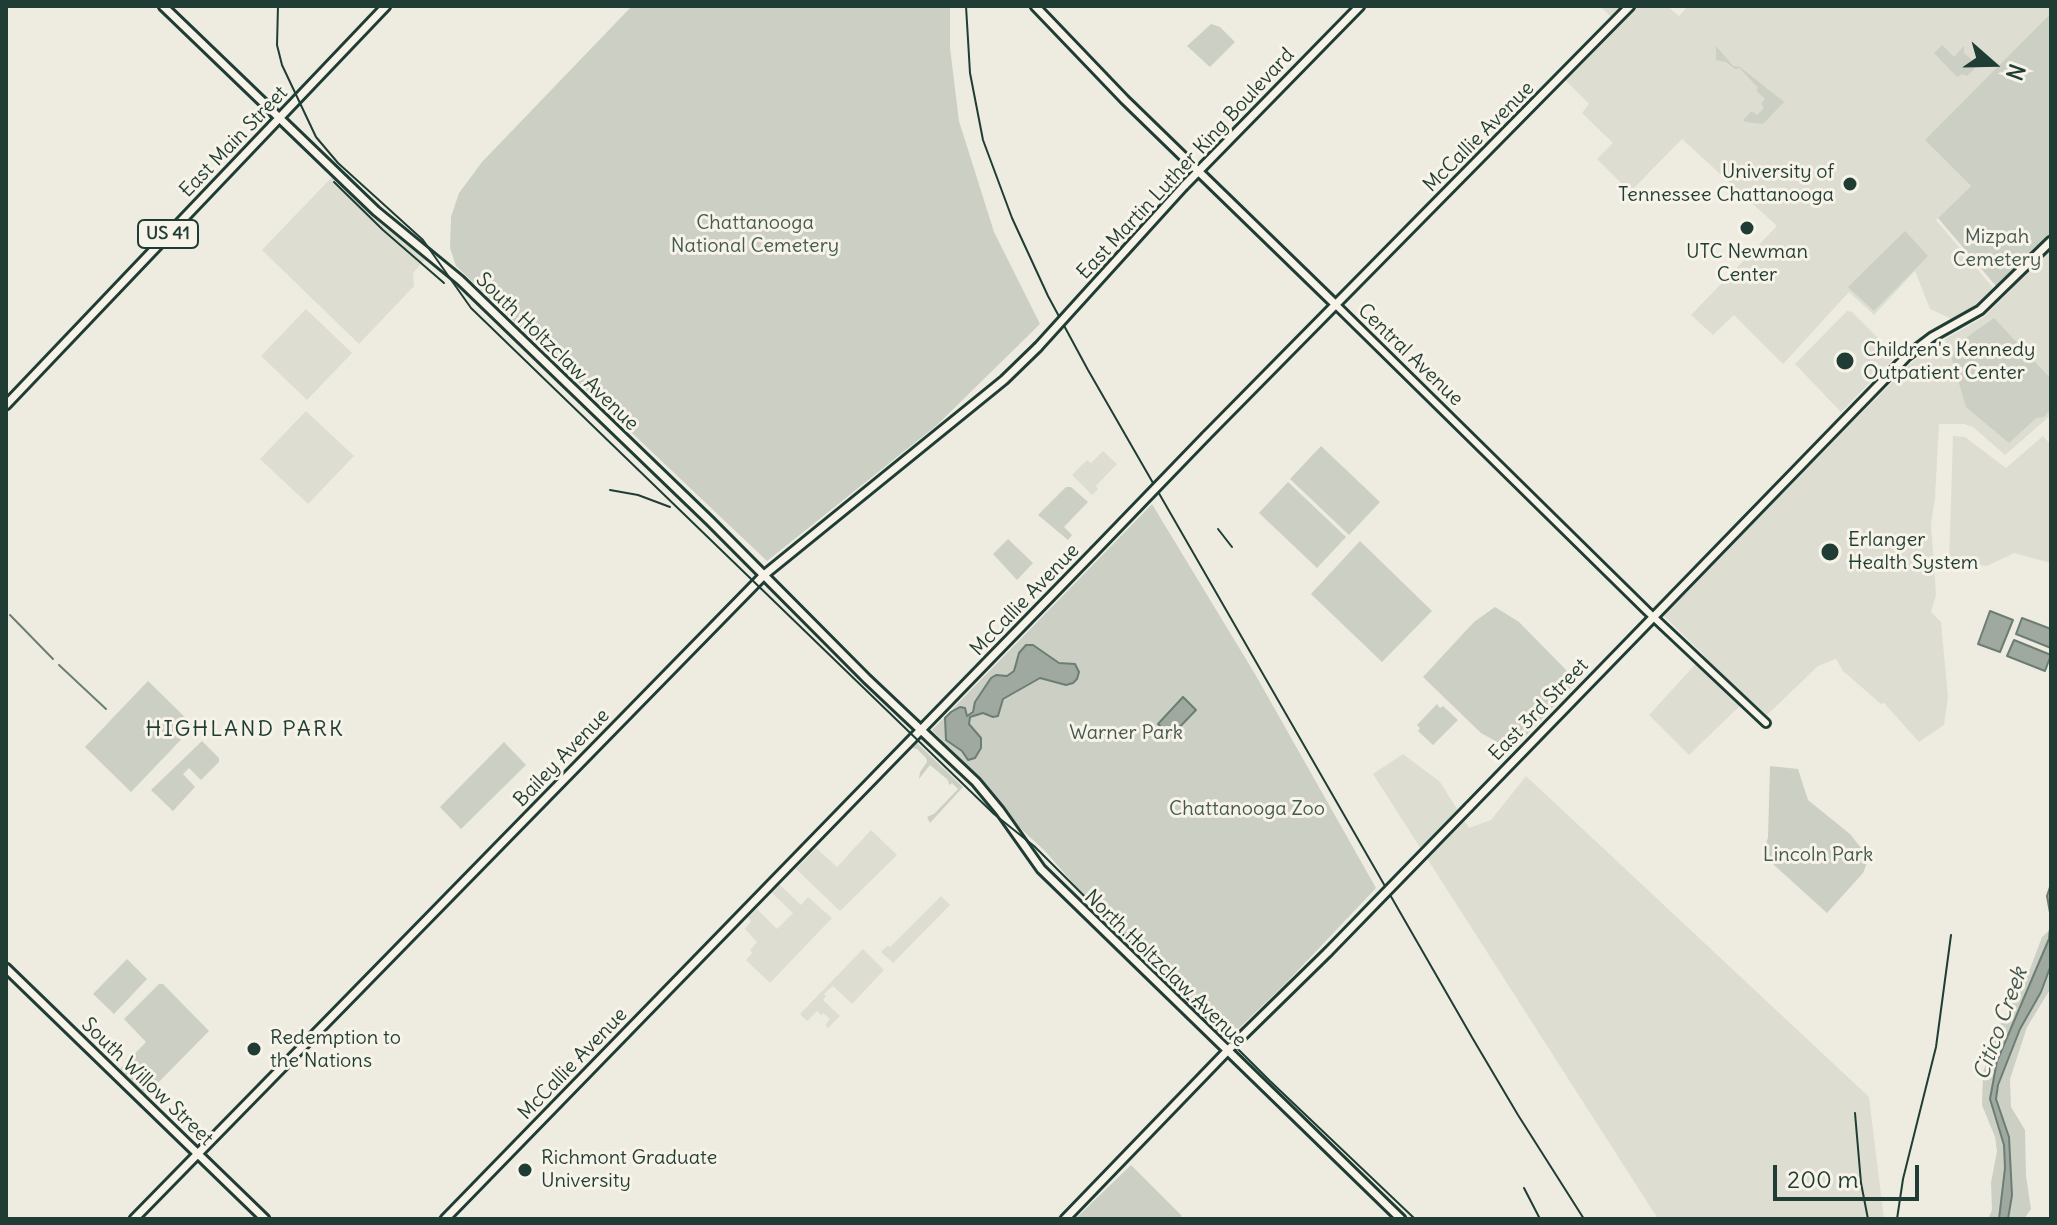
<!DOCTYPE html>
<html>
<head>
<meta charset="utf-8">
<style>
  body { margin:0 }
  #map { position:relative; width:2057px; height:1225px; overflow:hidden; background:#eeece1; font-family:Delius,sans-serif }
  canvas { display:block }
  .frame { position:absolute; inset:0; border:8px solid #1f3d34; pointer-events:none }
  .north { position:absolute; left:1953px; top:24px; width:80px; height:80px; -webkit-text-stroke:6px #f7f3e8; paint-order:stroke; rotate:110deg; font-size:22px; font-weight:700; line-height:32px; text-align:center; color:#1f3d34 }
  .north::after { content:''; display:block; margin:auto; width:28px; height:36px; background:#1f3d34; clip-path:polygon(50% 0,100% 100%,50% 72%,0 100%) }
  .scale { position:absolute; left:1773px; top:1165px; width:146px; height:36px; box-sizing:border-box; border:4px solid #1f3d34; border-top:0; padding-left:10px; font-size:24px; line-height:28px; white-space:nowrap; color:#1f3d34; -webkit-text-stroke:6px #f7f3e8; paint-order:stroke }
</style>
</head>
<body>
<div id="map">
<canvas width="2057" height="1225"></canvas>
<div class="frame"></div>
<div class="north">N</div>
<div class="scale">200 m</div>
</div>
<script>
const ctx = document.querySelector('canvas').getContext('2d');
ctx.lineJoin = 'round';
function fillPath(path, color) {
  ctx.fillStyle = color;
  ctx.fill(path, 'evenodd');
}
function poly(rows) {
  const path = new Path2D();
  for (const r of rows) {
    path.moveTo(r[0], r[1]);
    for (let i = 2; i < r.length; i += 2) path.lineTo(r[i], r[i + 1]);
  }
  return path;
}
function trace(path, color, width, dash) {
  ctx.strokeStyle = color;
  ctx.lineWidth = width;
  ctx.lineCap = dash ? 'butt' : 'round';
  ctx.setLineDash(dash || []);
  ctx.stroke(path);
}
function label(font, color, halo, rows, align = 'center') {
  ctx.font = font + ' Delius,sans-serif';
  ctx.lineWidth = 6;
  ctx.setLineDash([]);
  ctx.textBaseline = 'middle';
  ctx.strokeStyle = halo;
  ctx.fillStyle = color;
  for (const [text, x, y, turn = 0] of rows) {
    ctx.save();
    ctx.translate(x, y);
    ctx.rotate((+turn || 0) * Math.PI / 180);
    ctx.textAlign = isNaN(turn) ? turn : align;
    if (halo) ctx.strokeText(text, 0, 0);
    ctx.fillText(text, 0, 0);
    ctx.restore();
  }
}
fillPath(poly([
  [1600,6,1667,6,1679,16,1688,6,2051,6,2051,13,1926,140,1971,186,1936,220,1994,289,1974,306,1952,319,1930,309,1915,271,1874,315,1849,292,1783,364,1734,315,1713,335,1691,315,1777,226,1682,139,1630,192,1597,159,1613,143,1582,113,1589,104,1564,79,1618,24],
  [332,177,383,226,426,258,413,273,414,286,359,344,262,250],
  [2051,249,2051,415,2005,455,1973,427,1964,424,1939,424,1935,498,1931,524,1936,595,1931,612,1941,622,1948,697,1944,725,1919,742,1884,703,1881,704,1843,671,1836,659,1818,666,1767,715,1748,698,1689,755,1649,715,1704,655,1663,615,1911,363,1925,353,1948,351,1945,339,1984,317],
  [306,309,352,353,307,400,261,356],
  [1847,311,1852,312,1896,356,1841,412,1795,364],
  [306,411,354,456,308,504,260,459],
  [1953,436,1965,437,2006,468,2043,436,2051,445,2051,563,2014,553,1987,566,1949,561],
  [1103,451,1117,464,1096,486,1098,489,1092,495,1072,475,1087,460,1091,463],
  [1403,754,1440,782,1469,828,1491,820,1526,776,1869,1097,1884,1219,1658,1219,1373,774],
  [871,830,897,855,840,911,796,869,816,848,837,867],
  [780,885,801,905,808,897,832,918,770,983,746,960,752,953,750,950,757,942,745,929,751,921,748,917,757,909,777,929,793,913,772,893],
  [941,896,950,905,893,963,881,952,887,946,890,947],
  [863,949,884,970,852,1004,833,986,824,994,826,996,823,1000,840,1016,828,1028,825,1025,830,1019,823,1013,821,1015,817,1011,807,1021,800,1014]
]), '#ddddd2');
fillPath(poly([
  [632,6,950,6,950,48,959,121,994,232,1040,324,937,425,767,561,456,266,450,248,451,217,459,193,482,162],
  [2051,13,2051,233,1996,286,1938,218,1971,186,1925,140],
  [1211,24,1220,27,1235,42,1210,67,1187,46],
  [1942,45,1954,57,1964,46,1964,53,1978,65,1967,76,1962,74,1957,77,1934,53],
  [1716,46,1733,66,1740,67,1784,102,1763,124,1746,122,1743,120,1752,111,1757,115,1764,108,1761,104,1765,99,1756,90,1758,88,1740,68,1735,69,1726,62,1716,60],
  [1905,231,1928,256,1874,311,1848,287],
  [1994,318,2051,379,2051,408,2044,417,2036,418,2009,443,1966,407,1952,359,1956,345],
  [1321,446,1380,502,1349,535,1290,479],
  [1288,482,1346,537,1317,568,1259,513],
  [1066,487,1071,487,1088,502,1064,527,1072,535,1068,540,1038,515],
  [1152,504,1255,674,1376,888,1285,984,1231,1036,1078,889,1045,851,1019,827,985,783,932,730],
  [1008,539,1033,563,1017,580,993,554],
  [1360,541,1432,611,1382,662,1311,594],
  [1495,607,1519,622,1571,675,1570,689,1508,754,1499,743,1481,733,1423,677,1474,622],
  [148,681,194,726,131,792,85,747],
  [1437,704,1440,708,1443,706,1458,720,1433,745,1418,731,1420,728,1417,725],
  [202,741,219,758,219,762,201,780,189,768,183,774,195,787,173,811,151,790],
  [504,742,526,765,461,829,440,807],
  [917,743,963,787,930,823,927,817,934,814,958,789,952,783,949,785,948,780,930,765,919,779,920,772,927,762,926,758,917,749,912,748],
  [1770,766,1798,769,1808,800,1850,834,1869,858,1863,873,1827,913,1763,855,1768,837],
  [2051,929,2051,988,2027,1027,2010,1079,2011,1107,2025,1130,2026,1176,2031,1209,2024,1219,1988,1219,1992,1210,1991,1183,1997,1151,1995,1137,1982,1105,1983,1073,1997,1030,2027,977,2042,937],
  [127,959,147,979,114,1014,93,994],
  [159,984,163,984,209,1031,146,1095,119,1070,146,1042,124,1019],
  [1131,1165,1182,1216,1177,1219,1075,1219]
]), '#cccfc4');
const water = poly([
  [1990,611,2013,620,2000,652,1978,644,1990,611],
  [2022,618,2051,629,2051,648,2016,634,2022,618],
  [2014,640,2051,655,2045,671,2007,656,2014,640],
  [1026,645,1033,645,1059,663,1075,664,1079,672,1077,679,1073,683,1066,685,1040,678,1003,699,998,716,993,717,983,713,970,717,969,724,981,738,981,748,975,758,968,760,962,751,946,740,945,718,951,712,960,707,965,708,967,716,973,712,975,702,991,678,996,675,1007,676,1014,671,1019,653,1026,645],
  [1183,697,1196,710,1171,736,1158,724,1183,697],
  [2051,884,2051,965,2041,992,2020,1029,1998,1085,1996,1099,2009,1137,2012,1195,2008,1219,1999,1219,2005,1168,2004,1145,1990,1099,1997,1061,2049,939,2051,918,2047,896,2051,884]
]);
fillPath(water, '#9fa99f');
trace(water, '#6c7e74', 2);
trace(poly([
  [10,615,53,659],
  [59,665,106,709]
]), '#6c7e74', 2);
const minor = poly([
  [1336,305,1647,611,1766,723]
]);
const major = poly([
  [163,6,376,211,460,280,710,521,867,679,976,782,1000,811,1041,869,1401,1219],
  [1035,6,1125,100,1336,305],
  [1184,186,1360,6],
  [6,405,386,6],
  [1206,436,1630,6],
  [1469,807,1907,356,1932,337,1980,310,2051,241],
  [6,968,265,1219],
  [134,1219,764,575,1004,380,1038,347],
  [445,1219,1094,552],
  [1065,1219,1233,1045,1328,952]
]);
trace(minor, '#1f3d34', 12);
trace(major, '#1f3d34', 13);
trace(minor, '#f7f3e8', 6);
trace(major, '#f7f3e8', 7);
trace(poly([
  [278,6,277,45,282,65,316,137,338,163,423,240,471,308,994,814,1034,846,1270,1081,1415,1219],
  [966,6,970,73,983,140,1012,218,1048,296,1088,370,1473,1039,1518,1115,1584,1219],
  [334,182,383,230,444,283],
  [610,490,638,495,670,507],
  [1218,529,1232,547],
  [1855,1113,1861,1183,1868,1219],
  [1524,1188,1540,1219],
  [1897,1219,1903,1179,1936,1047,1951,935]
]), '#1f3d34', 2);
const majorBridge = poly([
  [1038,347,1184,186],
  [1094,552,1206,436],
  [1328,952,1469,807]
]);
trace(majorBridge, '#1f3d34', 13, []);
trace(majorBridge, '#f7f3e8', 7);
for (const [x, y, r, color] of [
  [1850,184,8,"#1f3d34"],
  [1747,228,8,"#1f3d34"],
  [1845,361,10,"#1f3d34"],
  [1830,552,10,"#1f3d34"],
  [254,1049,8,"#1f3d34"],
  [525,1170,8,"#1f3d34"]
]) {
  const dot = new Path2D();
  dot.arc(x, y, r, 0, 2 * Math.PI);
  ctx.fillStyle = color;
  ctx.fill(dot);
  trace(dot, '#f7f3e8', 3);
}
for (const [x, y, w] of [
  [168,234,60]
]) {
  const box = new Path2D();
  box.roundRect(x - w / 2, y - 14, w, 28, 6);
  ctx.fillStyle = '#f7f3e8';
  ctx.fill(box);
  trace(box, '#1f3d34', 2);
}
label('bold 18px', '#1f3d34', null, [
  ["US 41",168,234]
]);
label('20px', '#1f3d34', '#f7f3e8', [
  ["McCallie Avenue",1479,137,-45],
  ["East Main Street",234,142,-46],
  ["East Martin Luther King Boulevard",1186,164,-47],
  ["South Holtzclaw Avenue",557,352,44],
  ["Central Avenue",1410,355,44],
  ["McCallie Avenue",1025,600,-46],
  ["East 3rd Street",1539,710,-46],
  ["Bailey Avenue",562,758,-46],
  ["North Holtzclaw Avenue",1165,969,44],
  ["McCallie Avenue",573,1064,-46],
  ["South Willow Street",147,1082,44]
]);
label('20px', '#1f3d34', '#f7f3e8', [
  ["University of",1834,172,"right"],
  ["Tennessee Chattanooga",1834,195,"right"],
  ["UTC Newman",1747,252,"center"],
  ["Center",1747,275,"center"],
  ["Children's Kennedy",1863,350],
  ["Outpatient Center",1863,373],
  ["Erlanger",1848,540],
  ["Health System",1848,563],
  ["Redemption to",270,1038],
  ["the Nations",270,1061],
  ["Richmont Graduate",541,1158],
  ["University",541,1181]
], 'left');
label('20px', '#425a51', '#f7f3e8', [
  ["Chattanooga",755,223],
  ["National Cemetery",755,246],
  ["Mizpah",1997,237],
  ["Cemetery",1997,260],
  ["Warner Park",1126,733],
  ["Chattanooga Zoo",1247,809],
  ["Lincoln Park",1818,855]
]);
ctx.letterSpacing = '2px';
label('22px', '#1f3d34', '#f7f3e8', [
  ["HIGHLAND PARK",245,730]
]);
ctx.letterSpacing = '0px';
label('italic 22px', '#3f584f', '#f7f3e8', [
  ["Citico Creek",2001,1024,-70]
]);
</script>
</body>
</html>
